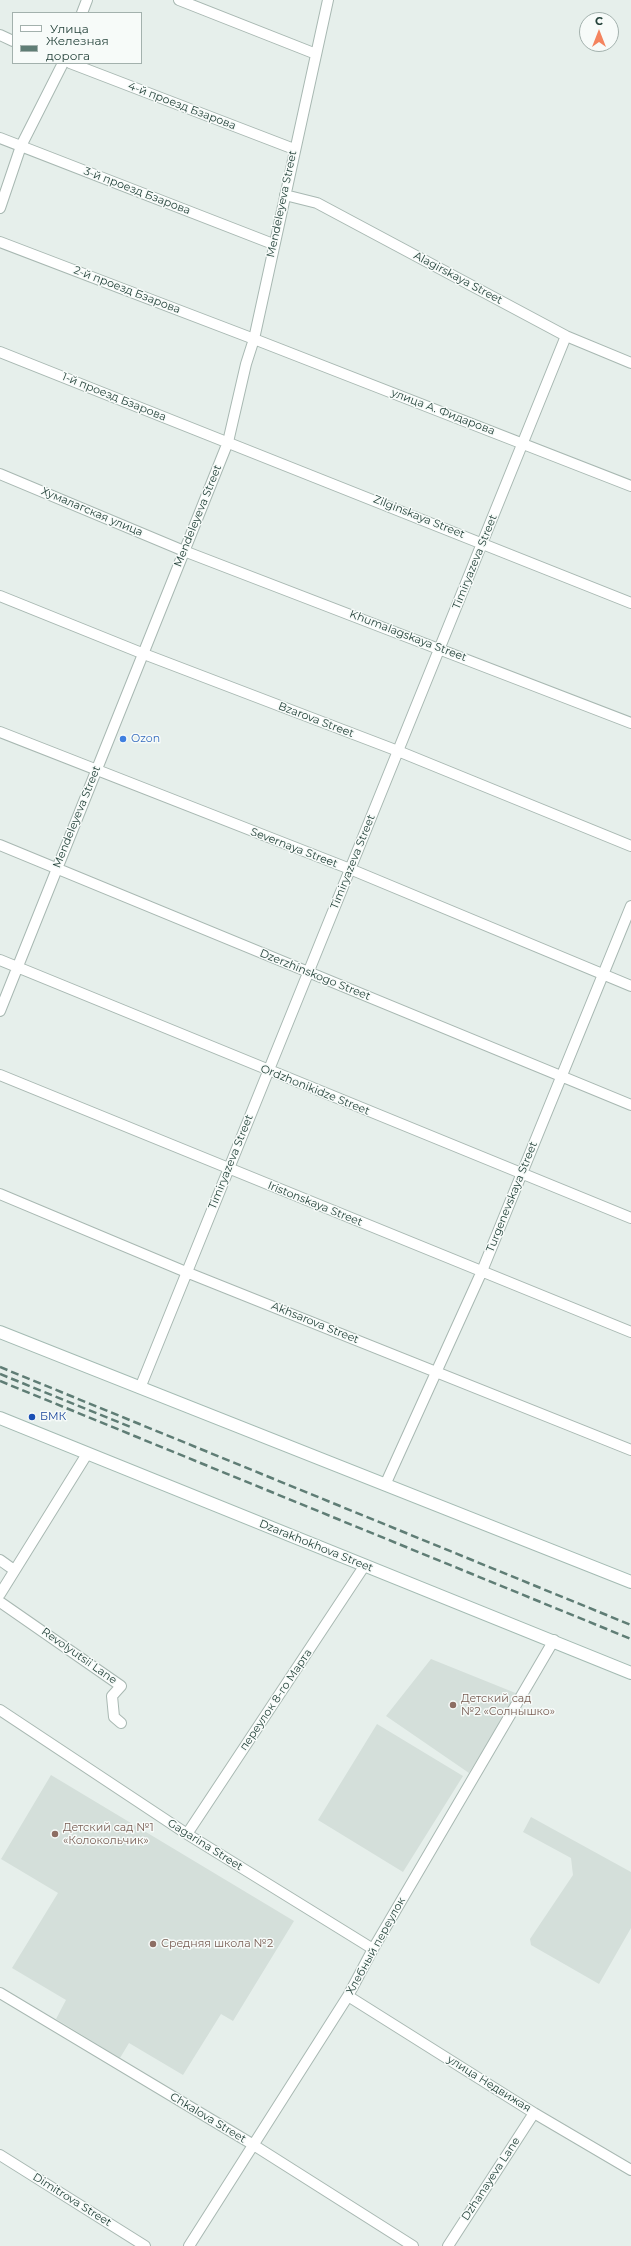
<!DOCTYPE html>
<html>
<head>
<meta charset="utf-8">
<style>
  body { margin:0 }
  #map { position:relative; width:631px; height:2246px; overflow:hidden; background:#e6efeb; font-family:Montserrat,sans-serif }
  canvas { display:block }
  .legend { position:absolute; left:12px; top:12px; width:130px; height:52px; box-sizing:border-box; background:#f7fbf9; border:1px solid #a3b1ad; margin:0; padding:5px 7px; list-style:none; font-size:12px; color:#24423a }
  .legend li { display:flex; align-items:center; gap:8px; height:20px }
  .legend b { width:20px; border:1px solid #a3b1ad }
  .north { position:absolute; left:579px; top:12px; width:40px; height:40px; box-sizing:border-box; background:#f7fbf9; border:1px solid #a3b1ad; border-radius:50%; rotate:0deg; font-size:11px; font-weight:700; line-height:16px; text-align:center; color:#24423a }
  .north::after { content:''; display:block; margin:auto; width:14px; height:18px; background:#f4845f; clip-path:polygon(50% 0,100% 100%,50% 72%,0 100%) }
</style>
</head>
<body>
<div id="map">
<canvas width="631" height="2246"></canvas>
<ul class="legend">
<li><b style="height:5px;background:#fff"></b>Улица</li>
<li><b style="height:5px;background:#5f7d75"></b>Железная дорога</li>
</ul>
<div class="north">С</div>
</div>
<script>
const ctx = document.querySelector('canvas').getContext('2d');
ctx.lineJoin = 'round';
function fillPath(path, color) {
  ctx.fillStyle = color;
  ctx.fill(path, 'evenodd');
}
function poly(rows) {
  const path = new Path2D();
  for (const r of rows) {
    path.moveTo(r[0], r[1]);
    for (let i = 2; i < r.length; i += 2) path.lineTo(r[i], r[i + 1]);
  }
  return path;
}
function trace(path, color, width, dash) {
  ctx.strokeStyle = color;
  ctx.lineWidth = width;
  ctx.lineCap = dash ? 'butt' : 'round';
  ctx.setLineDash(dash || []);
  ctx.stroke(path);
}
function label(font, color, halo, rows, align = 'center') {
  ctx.font = font + ' Montserrat,sans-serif';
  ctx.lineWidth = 3;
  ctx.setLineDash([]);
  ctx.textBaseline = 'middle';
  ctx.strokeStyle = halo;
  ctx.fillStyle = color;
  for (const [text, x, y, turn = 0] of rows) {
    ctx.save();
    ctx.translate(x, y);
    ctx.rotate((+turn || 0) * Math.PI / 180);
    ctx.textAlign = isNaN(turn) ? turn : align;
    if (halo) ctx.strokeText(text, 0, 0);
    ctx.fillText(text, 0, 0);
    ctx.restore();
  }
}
fillPath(poly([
  [431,1659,518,1694,469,1773,386,1716],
  [377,1724,463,1776,403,1872,318,1820],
  [51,1775,294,1921,233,2021,221,2014,183,2075,129,2043,120,2058,56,2019,66,2000,12,1968,58,1893,1,1859],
  [531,1817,631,1872,631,1928,599,1984,531,1945,530,1939,573,1875,571,1858,523,1832]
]), '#d4dfda');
const street = poly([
  [179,0,316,54],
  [82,13,87,0],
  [0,35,13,41],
  [70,63,294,149],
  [0,138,273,244],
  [285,195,317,203,566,336,631,363],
  [0,208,21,146,63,63],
  [0,242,254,339,631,486],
  [0,352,631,603],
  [0,474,184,551,631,723],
  [0,596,144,654,398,751,631,846],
  [0,732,350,869,631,986],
  [0,845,631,1105],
  [0,960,631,1218],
  [0,1011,228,442,246,364,254,339,328,0],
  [0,1075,631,1332],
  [0,1194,186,1272,631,1450],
  [140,1388,566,336],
  [385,1485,482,1271,631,906],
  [0,1560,14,1570],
  [0,1594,87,1454],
  [0,1602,121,1686,112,1696,114,1717,121,1723],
  [0,1710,187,1834,373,1949],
  [187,1834,365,1565],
  [0,1993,252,2144,413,2246],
  [348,1996,534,2113,631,2170],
  [0,2155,145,2246],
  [189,2246,348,1996,373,1949,554,1640],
  [448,2246,534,2113]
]);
const secondary = poly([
  [0,1332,631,1582],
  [0,1418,631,1673]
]);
trace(street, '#a8b8b2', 12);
trace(secondary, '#a4bbb3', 14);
trace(street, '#fff', 10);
trace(secondary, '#fff', 12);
trace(poly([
  [0,1367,631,1625],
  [0,1374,133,1428],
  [0,1381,631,1639]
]), '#5f7d75', 2.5, [8, 4]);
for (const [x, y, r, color] of [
  [123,739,4,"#3f7fe0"],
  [32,1417,4,"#1a4fb4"],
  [453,1705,4,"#8d6e63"],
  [55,1834,4,"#8d6e63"],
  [153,1944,4,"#8d6e63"]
]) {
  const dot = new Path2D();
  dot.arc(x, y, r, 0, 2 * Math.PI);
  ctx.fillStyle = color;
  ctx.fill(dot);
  trace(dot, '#f7fbf9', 1.5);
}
label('11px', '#24423a', '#f7fbf9', [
  ["4-й проезд Бзарова",182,106,21],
  ["3-й проезд Бзарова",137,191,21],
  ["Mendeleyeva Street",282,204,-78],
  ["Alagirskaya Street",458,278,28],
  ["2-й проезд Бзарова",127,290,21],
  ["1-й проезд Бзарова",114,397,22],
  ["улица А. Фидарова",443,412,21],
  ["Хумалагская улица",92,512,23],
  ["Mendeleyeva Street",198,516,-68],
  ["Zilginskaya Street",419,517,22],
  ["Timiryazeva Street",475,562,-68],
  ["Khumalagskaya Street",408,636,21],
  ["Bzarova Street",316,720,21],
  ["Mendeleyeva Street",77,817,-68],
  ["Severnaya Street",294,848,21],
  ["Timiryazeva Street",353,862,-68],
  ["Dzerzhinskogo Street",315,975,22],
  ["Ordzhonikidze Street",315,1090,22],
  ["Timiryazeva Street",231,1162,-68],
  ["Turgenevskaya Street",512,1197,-68],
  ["Iristonskaya Street",315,1204,22],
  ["Akhsarova Street",315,1323,22],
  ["Dzarakhokhova Street",316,1546,22],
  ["Revolyutsii Lane",79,1656,35],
  ["переулок 8-го Марта",276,1700,-56],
  ["Gagarina Street",205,1845,32],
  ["Хлебный переулок",376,1946,-61],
  ["улица Недвижая",489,2084,32],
  ["Chkalova Street",208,2118,31],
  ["Dzhanayeva Lane",491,2179,-57],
  ["Dimitrova Street",72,2200,32]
]);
label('11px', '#366cbe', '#f7fbf9', [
  ["Ozon",131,739]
], 'left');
label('11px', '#164399', '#f7fbf9', [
  ["БМК",40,1417]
], 'left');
label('11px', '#785e54', '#f7fbf9', [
  ["Детский сад",461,1699],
  ["№2 «Солнышко»",461,1712],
  ["Детский сад №1",63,1828],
  ["«Колокольчик»",63,1841],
  ["Средняя школа №2",161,1944]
], 'left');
</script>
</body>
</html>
